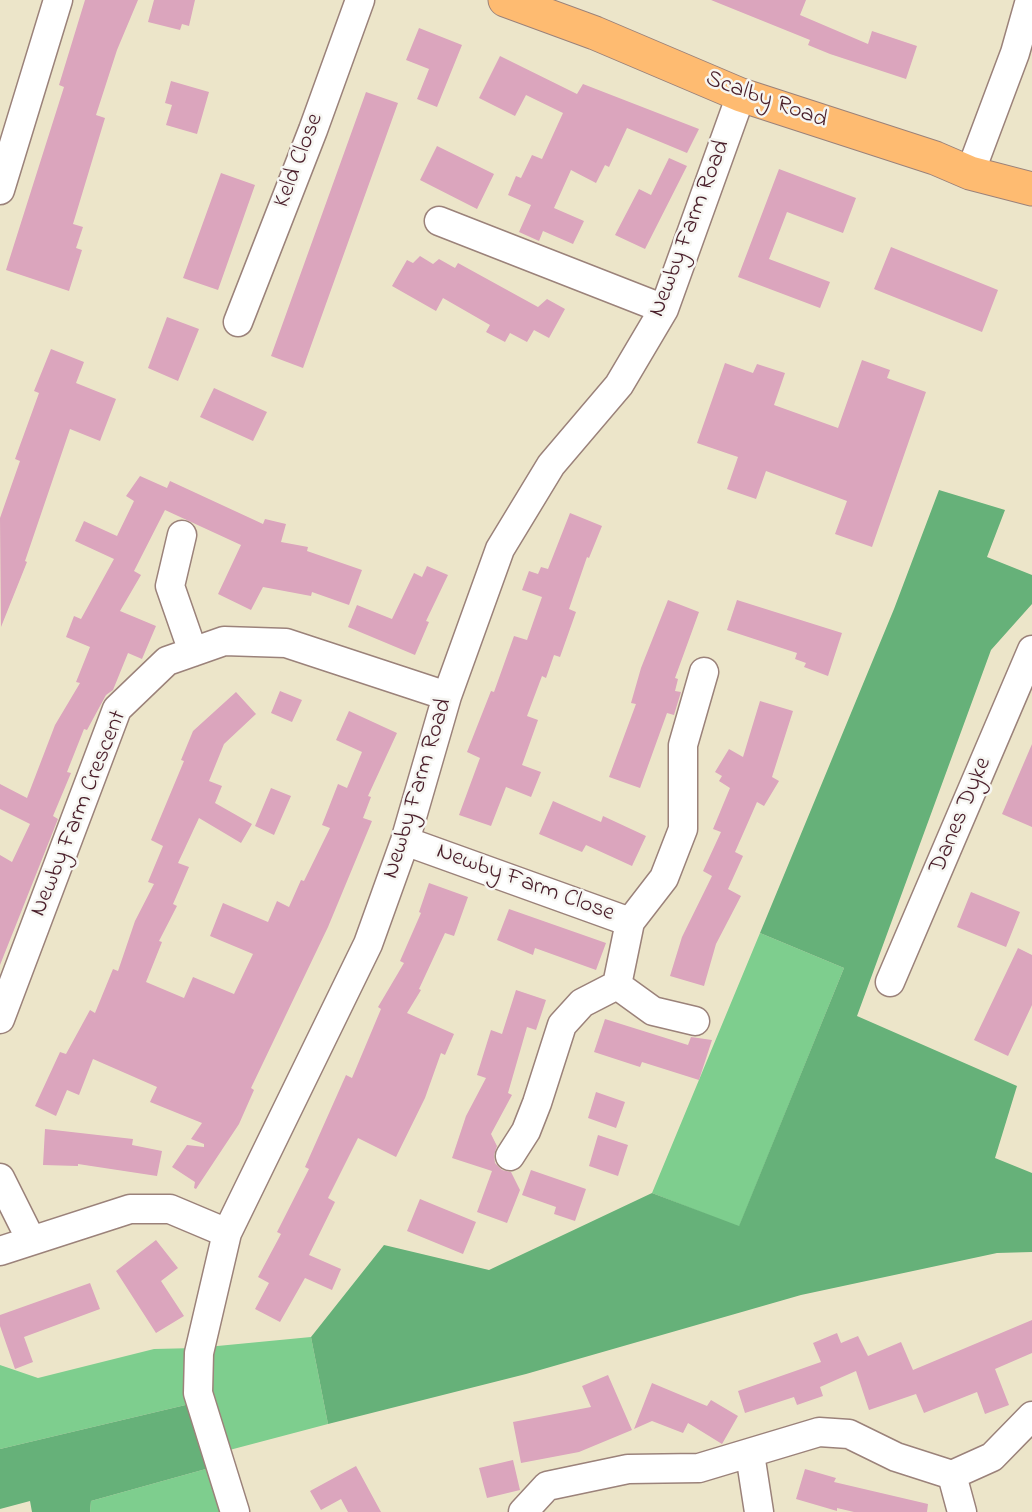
<!DOCTYPE html>
<html>
<head>
<meta charset="utf-8">
<style>
  body { margin:0 }
  canvas { display:block; background:#ece5c9 }
</style>
</head>
<body>
<canvas width="1032" height="1512"></canvas>
<script>
const ctx = document.querySelector('canvas').getContext('2d');
ctx.lineJoin = 'round';
function fillPath(path, color) {
  ctx.fillStyle = color;
  ctx.fill(path, 'evenodd');
}
function poly(rows) {
  const path = new Path2D();
  for (const r of rows) {
    path.moveTo(r[0], r[1]);
    for (let i = 2; i < r.length; i += 2) path.lineTo(r[i], r[i + 1]);
  }
  return path;
}
function trace(path, color, width, dash) {
  ctx.strokeStyle = color;
  ctx.lineWidth = width;
  ctx.lineCap = dash ? 'butt' : 'round';
  ctx.setLineDash(dash || []);
  ctx.stroke(path);
}
function label(font, color, halo, rows, align = 'center') {
  ctx.font = font + ' "Indie Flower",sans-serif';
  ctx.lineWidth = 5;
  ctx.setLineDash([]);
  ctx.textBaseline = 'middle';
  ctx.strokeStyle = halo;
  ctx.fillStyle = color;
  for (const [text, x, y, turn = 0] of rows) {
    ctx.save();
    ctx.translate(x, y);
    ctx.rotate((+turn || 0) * Math.PI / 180);
    ctx.textAlign = isNaN(turn) ? turn : align;
    if (halo) ctx.strokeText(text, 0, 0);
    ctx.fillText(text, 0, 0);
    ctx.restore();
  }
}
fillPath(poly([
  [760,933,844,968,739,1227,652,1193],
  [311,1337,328,1424,222,1452,215,1433,207,1347],
  [196,1348,194,1403,0,1449,0,1365,38,1378,154,1349],
  [213,1467,230,1512,90,1512,91,1501]
]), '#7ece8e');
fillPath(poly([
  [939,490,1005,510,987,557,1032,575,1032,604,991,650,857,1016,1017,1086,995,1158,1032,1173,1032,1252,997,1253,801,1295,526,1374,328,1424,311,1337,384,1245,489,1270,652,1193,739,1226,844,968,760,933,894,609],
  [194,1403,213,1467,91,1501,90,1512,32,1512,30,1501,0,1509,0,1449]
]), '#66b179');
fillPath(poly([
  [85,0,138,0,117,50,96,115,105,118,73,224,83,227,76,248,82,250,69,291,6,270,64,87,59,85],
  [154,0,195,0,189,26,182,24,180,30,148,22],
  [711,0,806,0,800,15,868,44,872,31,917,46,906,79,830,54,808,45,810,40],
  [419,28,462,45,437,107,417,99,429,69,406,60],
  [500,56,577,94,583,84,699,129,687,153,627,128,609,167,605,165,596,183,571,170,554,208,584,221,573,244,543,231,539,241,519,232,531,205,508,195,516,176,521,178,532,155,542,159,563,113,526,95,515,116,479,98],
  [171,81,209,92,197,134,166,125,172,105,165,103],
  [366,92,398,103,303,368,271,356],
  [437,146,494,174,477,209,420,180],
  [669,158,687,166,645,249,615,235,639,189,651,195],
  [779,169,856,198,843,233,787,212,769,259,830,282,820,308,738,277],
  [221,173,255,185,218,290,183,278],
  [891,247,998,290,982,332,874,289],
  [420,256,433,264,439,259,455,268,458,263,538,307,547,299,565,309,549,338,534,330,527,342,510,333,505,342,486,332,490,325,443,298,436,311,392,286,407,260,413,263],
  [167,317,199,329,178,381,148,368],
  [51,349,84,362,76,383,116,399,100,441,70,429,25,561,27,562,1,627,0,518,20,461,15,459,39,393,34,391],
  [862,360,890,370,887,378,926,392,872,547,835,534,847,501,766,471,756,499,727,489,738,457,697,443,725,363,753,373,757,364,785,373,774,405,838,428],
  [214,388,267,412,253,441,200,417],
  [140,476,167,488,170,481,263,524,265,519,286,524,281,542,308,547,307,551,362,570,349,605,312,592,311,596,263,587,251,610,218,594,241,545,165,510,134,571,141,575,120,611,156,626,142,659,128,653,113,690,106,695,87,730,84,729,67,772,71,773,53,816,58,819,0,965,0,855,12,862,30,824,0,809,0,784,27,798,55,725,80,683,76,682,90,647,66,637,74,616,81,619,114,559,75,541,84,521,117,536,134,501,126,496],
  [570,513,602,526,589,558,587,557,569,609,576,612,560,657,554,655,546,678,542,676,527,716,538,720,522,765,541,772,531,797,506,787,491,826,459,815,480,758,467,752,491,691,494,692,514,636,527,640,542,597,522,590,529,571,538,574,541,567,548,569],
  [427,566,448,575,426,621,429,622,415,655,348,627,357,605,392,619,414,573,422,577],
  [668,600,699,612,675,678,678,679,675,691,681,692,674,715,667,713,640,788,609,777,636,704,631,703,641,668],
  [737,600,842,633,828,676,804,667,806,663,795,659,797,653,727,630],
  [280,691,302,700,292,722,271,713],
  [236,692,256,714,224,744,209,781,222,786,215,803,252,824,241,843,199,818,178,863,189,867,173,904,177,906,159,941,162,942,146,982,184,998,193,977,234,994,253,954,210,936,223,903,268,922,277,901,289,907,301,880,304,881,330,828,322,825,338,784,347,788,362,752,336,740,349,711,397,733,368,796,371,797,363,818,372,821,328,927,251,1088,254,1090,239,1124,196,1189,194,1188,195,1182,172,1167,187,1145,204,1147,204,1144,191,1139,202,1123,150,1102,157,1087,93,1059,79,1095,67,1090,56,1116,35,1106,60,1052,66,1054,90,1010,95,1013,113,969,118,971,135,921,154,884,148,882,163,846,151,840,184,761,181,760,193,731],
  [760,701,793,711,772,777,779,781,764,806,757,802,735,852,743,856,728,889,741,896,716,944,704,986,670,976,682,937,712,876,703,871,721,832,713,829,730,788,719,781,722,776,715,772,729,749,743,757],
  [1032,744,1032,827,1002,814],
  [271,788,291,796,274,835,255,826],
  [553,801,601,822,603,816,646,836,632,866,586,845,582,852,539,834],
  [429,883,468,897,454,936,445,933,419,989,421,990,407,1013,454,1034,445,1055,441,1053,425,1098,396,1157,358,1138,328,1198,335,1202,309,1255,341,1269,332,1290,305,1278,280,1322,255,1309,269,1283,258,1277,281,1234,277,1232,309,1169,305,1167,346,1075,352,1078,381,1009,378,1007,404,963,400,961,421,913,419,912],
  [971,892,1020,912,1006,947,957,927],
  [509,909,606,943,596,970,535,948,533,955,497,940],
  [1018,948,1032,955,1032,1005,1008,1056,974,1040],
  [516,990,546,1000,536,1030,527,1027,508,1093,512,1095,491,1134,497,1146,494,1155,495,1163,502,1170,511,1172,520,1190,507,1223,477,1212,492,1171,452,1158,466,1116,486,1078,477,1075,491,1030,502,1034],
  [605,1019,688,1045,691,1037,712,1040,699,1080,642,1062,640,1067,594,1052],
  [596,1092,625,1102,616,1128,588,1118],
  [45,1129,133,1139,132,1145,162,1151,157,1176,78,1164,78,1166,43,1165],
  [598,1135,628,1145,618,1176,589,1166],
  [531,1170,586,1189,575,1221,554,1214,556,1207,522,1195],
  [420,1199,476,1222,463,1254,407,1231],
  [156,1240,178,1268,161,1281,184,1316,156,1333,116,1271],
  [90,1283,100,1309,24,1337,33,1362,15,1369,0,1326,0,1315],
  [1032,1320,1032,1353,995,1369,1009,1405,985,1414,977,1392,924,1413,916,1394,869,1410,856,1371,820,1387,823,1396,797,1405,794,1397,745,1413,738,1391,821,1362,813,1343,837,1333,841,1343,858,1336,868,1356,901,1342,913,1370],
  [608,1375,632,1430,579,1452,521,1463,513,1422,591,1407,582,1386],
  [652,1383,707,1406,711,1400,738,1416,722,1444,688,1423,683,1433,652,1421,634,1429],
  [513,1460,520,1490,487,1498,479,1468],
  [356,1466,381,1512,348,1512,341,1499,321,1510,310,1491],
  [805,1469,836,1478,834,1482,928,1504,927,1512,854,1512,837,1508,837,1511,796,1499]
]), '#dba5bd');
const minor = poly([
  [970,173,1015,53,1030,0],
  [0,190,58,0],
  [439,221,664,309],
  [238,322,313,130,360,0],
  [182,535,170,586,193,652],
  [405,841,630,922,664,878,683,829,683,745,704,672],
  [630,922,617,985,653,1011,695,1021],
  [890,982,1032,650],
  [0,1019,117,709,167,661,224,641,286,643,447,696],
  [510,1156,526,1131,537,1103,562,1025,582,1003,617,985],
  [0,1178,31,1240],
  [0,1251,130,1209,170,1209,227,1233],
  [750,1454,759,1512],
  [952,1475,962,1512],
  [235,1512,198,1393,199,1353,227,1233,368,944,405,841,447,696,500,549,551,465,619,385,664,309,741,95],
  [523,1512,547,1486,628,1469,699,1468,819,1432,849,1434,896,1457,952,1475,992,1457,1032,1416]
]);
const highway = poly([
  [505,0,595,33,741,95,935,158,970,173,1032,189]
]);
trace(minor, '#9b827a', 31);
trace(highway, '#9b827a', 35);
trace(minor, '#fff', 28);
trace(highway, '#febb71', 33);
label('24px', '#4a1f2b', '#f6f6f2', [
  ["Scalby Road",766,101,20],
  ["Keld Close",300,161,-69],
  ["Newby Farm Road",691,229,-69],
  ["Newby Farm Road",419,789,-73],
  ["Newby Farm Crescent",80,814,-68],
  ["Danes Dyke",962,816,-67],
  ["Newby Farm Close",525,884,20]
]);
</script>
</body>
</html>
